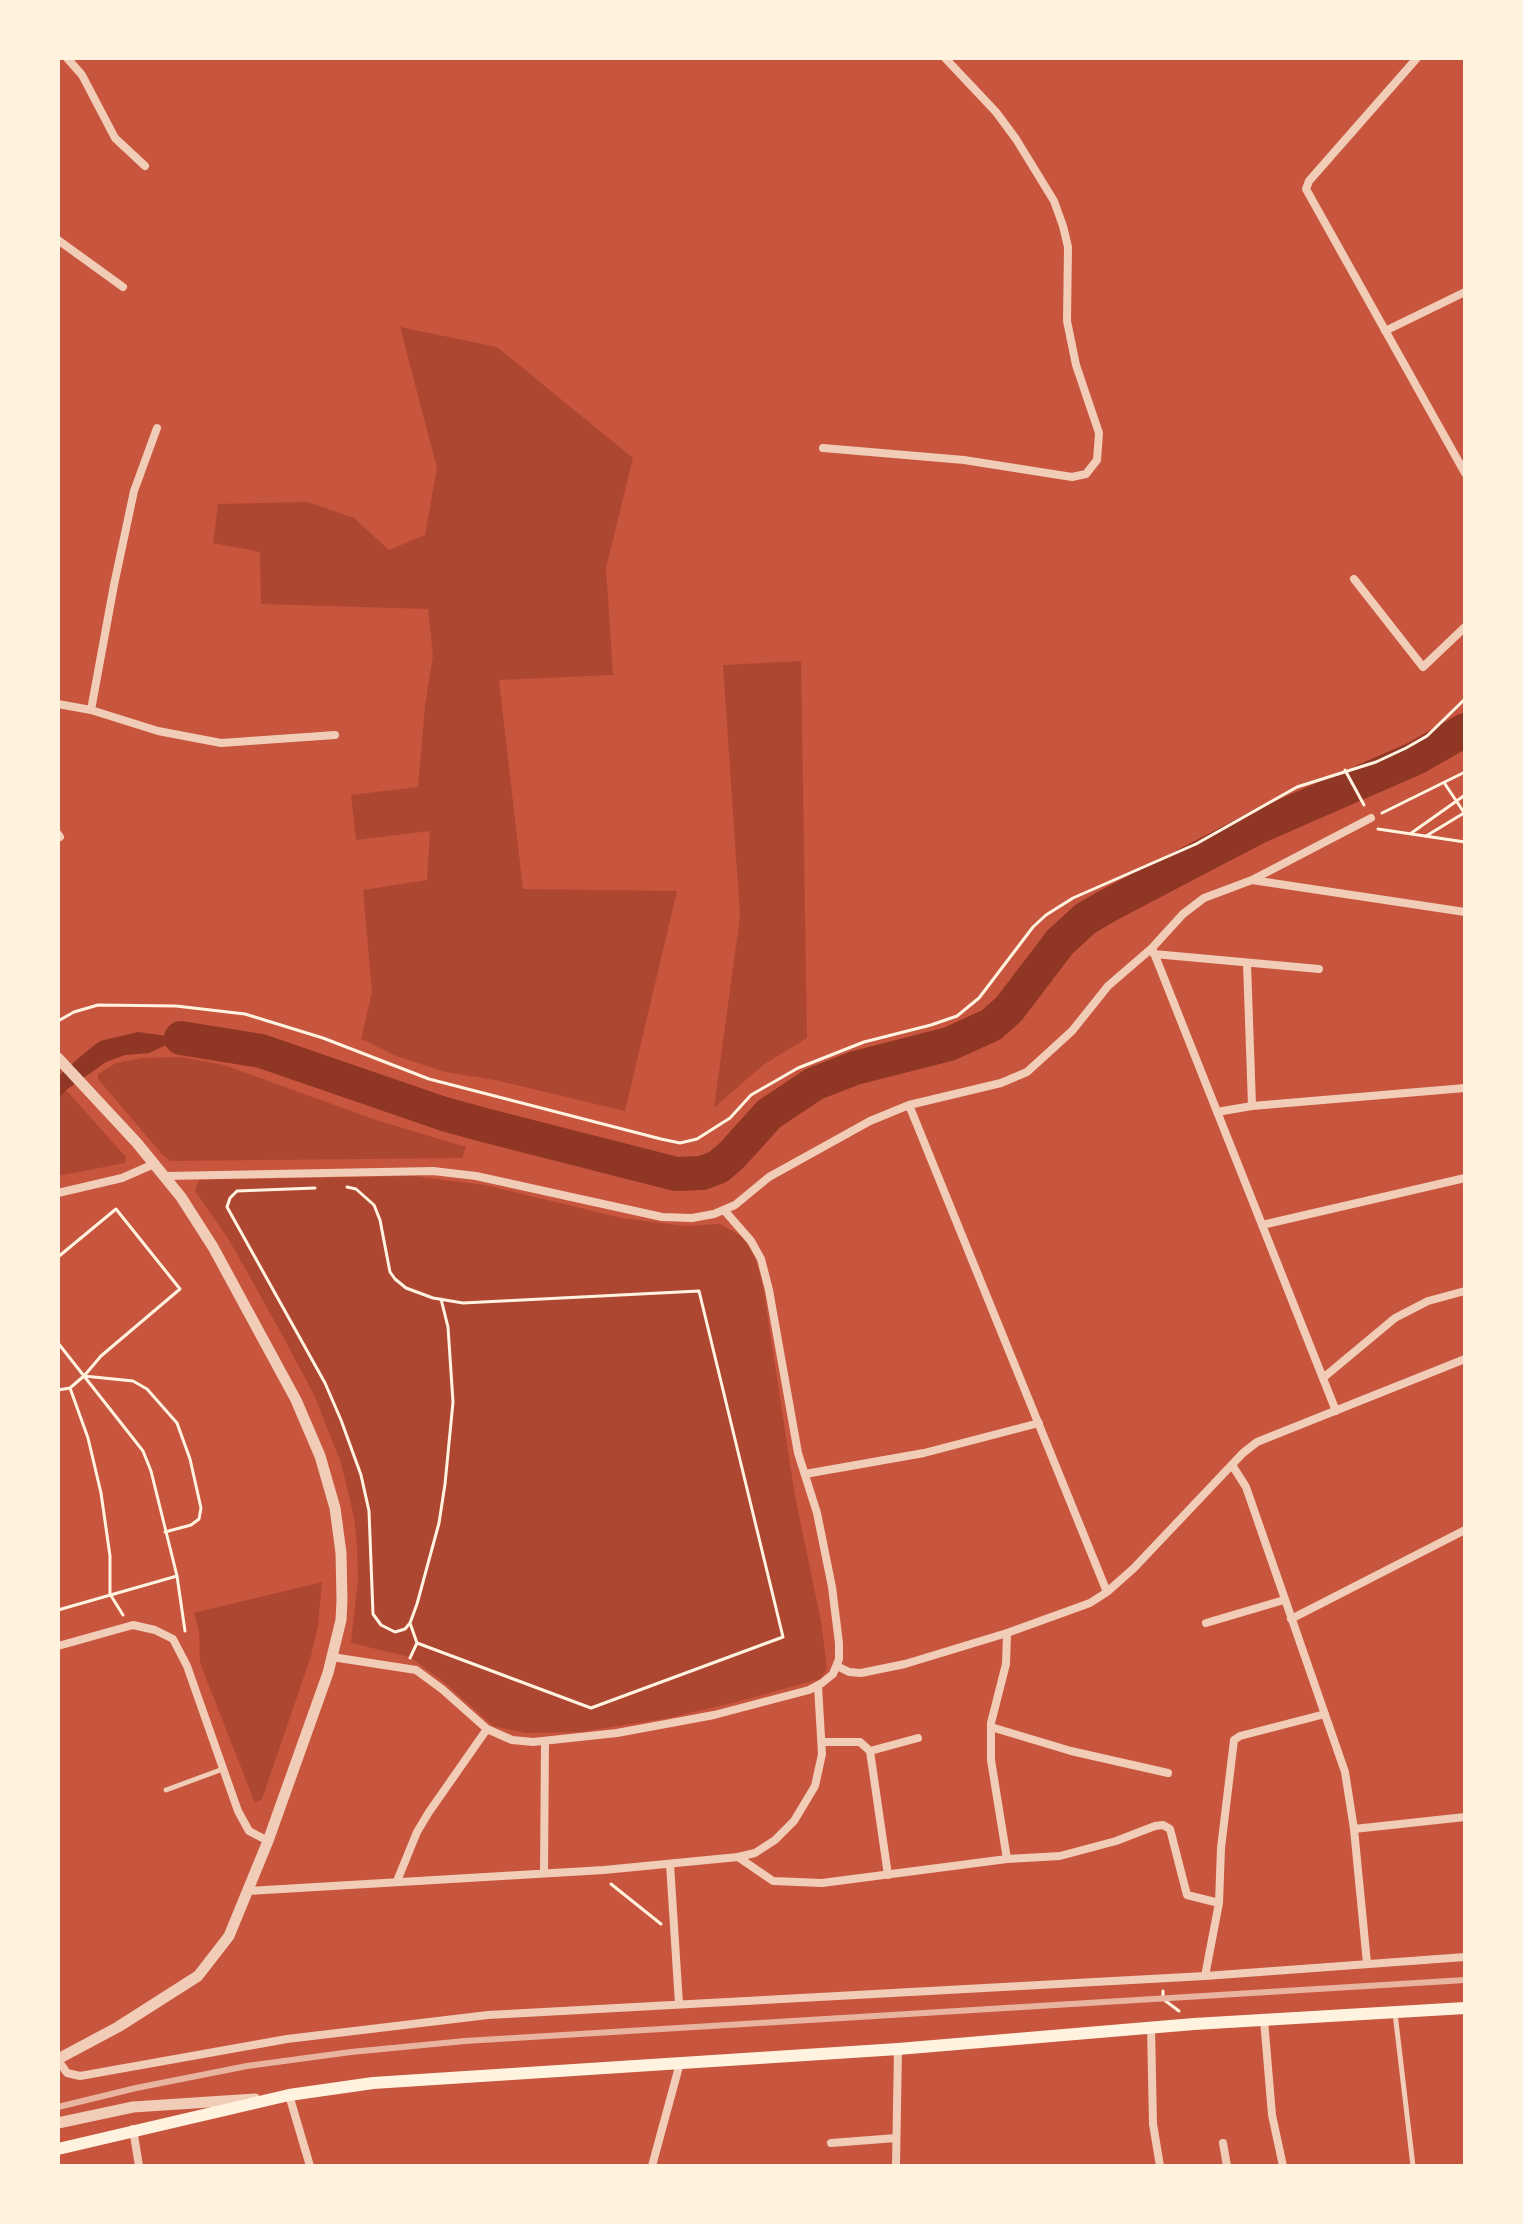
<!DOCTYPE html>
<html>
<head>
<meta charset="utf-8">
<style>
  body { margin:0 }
  #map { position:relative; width:1523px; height:2224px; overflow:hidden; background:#c8553d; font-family:Manrope,sans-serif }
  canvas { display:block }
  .frame { position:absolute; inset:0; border:60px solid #fff3e0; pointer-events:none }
</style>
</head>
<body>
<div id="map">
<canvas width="1523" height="2224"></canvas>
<div class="frame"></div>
</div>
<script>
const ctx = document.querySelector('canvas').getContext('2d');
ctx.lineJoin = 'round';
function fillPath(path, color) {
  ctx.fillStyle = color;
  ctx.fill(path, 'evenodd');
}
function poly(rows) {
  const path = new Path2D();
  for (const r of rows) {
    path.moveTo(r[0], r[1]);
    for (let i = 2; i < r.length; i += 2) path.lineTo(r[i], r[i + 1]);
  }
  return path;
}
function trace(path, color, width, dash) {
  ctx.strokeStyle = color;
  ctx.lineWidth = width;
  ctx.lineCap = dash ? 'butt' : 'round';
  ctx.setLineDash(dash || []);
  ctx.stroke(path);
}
fillPath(poly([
  [400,327,497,347,633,458,606,568,613,675,499,680,523,889,677,891,625,1111,495,1080,445,1072,396,1056,361,1039,372,992,363,890,427,880,430,831,356,840,351,795,418,787,425,706,433,655,428,609,261,604,260,552,213,543,218,504,308,502,354,518,389,550,425,535,437,468],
  [801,661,807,1038,763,1065,714,1108,740,916,723,665],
  [181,1057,224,1065,376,1120,466,1147,462,1158,170,1161,160,1152,98,1079,98,1074,116,1063,142,1058],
  [66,1090,126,1157,125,1163,58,1176,58,1100],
  [413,1176,485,1185,622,1218,684,1226,720,1224,743,1237,755,1257,763,1286,795,1496,821,1621,827,1669,820,1679,736,1702,668,1718,580,1732,526,1733,493,1726,445,1683,410,1657,351,1643,358,1580,357,1545,354,1517,341,1463,314,1395,279,1329,229,1240,195,1191,199,1180],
  [322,1582,318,1625,311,1656,262,1799,255,1803,200,1663,199,1631,194,1613]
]), '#ae4732');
fillPath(poly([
  [138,1032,181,1038,149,1053,125,1055,106,1062,66,1090,58,1100,58,1076,87,1051,100,1041]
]), '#8f3625');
trace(poly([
  [181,1038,261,1051,444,1114,484,1125,676,1174,702,1173,718,1167,732,1155,769,1114,814,1084,855,1068,949,1044,991,1025,1009,1009,1060,942,1085,919,1107,906,1258,827,1416,758,1465,730]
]), '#8f3625', 34);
trace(poly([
  [1345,770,1364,805],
  [1445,784,1465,814],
  [1382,813,1465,772],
  [1378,829,1465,842],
  [1410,834,1465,795],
  [1426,836,1464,813],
  [58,1021,74,1012,98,1005,176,1006,245,1014,323,1038,429,1079,661,1139,680,1143,697,1139,730,1118,751,1095,798,1068,864,1042,931,1025,957,1016,979,998,1033,927,1046,915,1073,898,1196,844,1297,787,1376,762,1406,748,1427,736,1465,699],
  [347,1187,356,1189,374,1205,380,1220,390,1272,395,1279,406,1288,433,1298,463,1303,699,1291,783,1637,591,1708,417,1643,410,1623],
  [315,1188,237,1191,230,1198,227,1207,325,1383,341,1420,361,1475,369,1511,373,1614,381,1625,395,1632,405,1629,410,1623,417,1604,439,1523,445,1484,453,1402,448,1327,441,1299],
  [58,1257,116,1209,180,1289,101,1356,84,1376,70,1388,58,1390],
  [58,1343,143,1451,151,1471,177,1576,185,1631],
  [84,1376,133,1381,147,1389,177,1423,190,1459,201,1508,199,1519,191,1525,165,1532],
  [70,1388,88,1438,101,1493,110,1556,110,1594,123,1615],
  [58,1610,177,1576],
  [410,1658,417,1643],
  [611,1884,661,1924],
  [1163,1991,1163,1999,1179,2011]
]), '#fff3e0', 3);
trace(poly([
  [166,1790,223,1769],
  [1395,2013,1413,2166]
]), '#f1ccb7', 5);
trace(poly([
  [67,58,82,75,115,138,145,166],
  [1417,58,1309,181,1306,189,1465,473],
  [58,240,123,287],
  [1385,331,1465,292],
  [823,448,964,460,1072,477,1086,474,1097,460,1099,433,1076,365,1067,321,1068,247,1063,226,1054,201,1016,139,996,112,945,58],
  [1354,579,1423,667,1465,627],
  [58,704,91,710,158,731,221,743,335,735],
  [91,710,114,585,134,491,157,428],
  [58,834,60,837],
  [1252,880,1465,912],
  [1152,948,1336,1411],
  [1154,954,1319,969],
  [1247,963,1252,1106],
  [909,1105,1107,1592],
  [1217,1112,1252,1106,1465,1088],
  [165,1176,433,1171,476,1176,662,1217,692,1218,714,1214,735,1205,769,1177,870,1121,909,1105,1001,1083,1027,1072,1072,1031,1108,986,1152,948,1183,914,1204,898,1252,880,1371,818],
  [58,1193,122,1178,154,1164],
  [1262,1225,1465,1178],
  [1323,1378,1395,1318,1428,1301,1465,1291],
  [1232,1465,1246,1487,1345,1772,1354,1829,1367,1963],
  [805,1474,924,1453,1039,1423],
  [1291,1619,1465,1530],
  [1206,1623,1284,1600],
  [1007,1633,1006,1664,991,1723,991,1760,1007,1859],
  [58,1646,133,1625,155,1630,173,1639,187,1666,238,1811,249,1831,268,1841],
  [332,1657,416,1670,442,1689,487,1729,512,1740,533,1742,617,1733,714,1715,809,1690,822,1683,833,1674,839,1659,839,1643,832,1587,817,1513,798,1453,769,1290,761,1259,751,1241,724,1210],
  [837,1666,849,1672,861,1673,905,1664,1007,1633,1090,1603,1107,1592,1134,1568,1243,1453,1257,1442,1465,1359],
  [991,1727,1071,1751,1168,1773],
  [822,1742,860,1742,870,1751,888,1875],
  [870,1751,918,1738],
  [1354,1829,1465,1817],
  [738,1857,773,1881,822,1883,1007,1859,1060,1856,1116,1841,1155,1826,1163,1825,1170,1829,1187,1895,1219,1903],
  [670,1864,679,2004],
  [544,1873,545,1741],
  [397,1881,417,1832,429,1812,487,1729],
  [248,1891,604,1870,738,1857,755,1853,775,1840,794,1821,815,1786,822,1754,818,1686],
  [1205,1976,1219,1903,1221,1848,1234,1740,1240,1736,1325,1714],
  [1264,2020,1272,2115,1283,2166],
  [1151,2027,1153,2124,1160,2166],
  [58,2060,67,2073,80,2076,287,2039,488,2015,1205,1976,1465,1957],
  [289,2095,310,2166],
  [133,2129,139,2166],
  [831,2143,896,2138],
  [1223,2143,1227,2166],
  [652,2166,680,2063],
  [896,2166,898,2049]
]), '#f1ccb7', 8);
trace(poly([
  [58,1058,137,1143,181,1197,213,1247,296,1400,320,1456,335,1508,341,1553,342,1600,341,1620,328,1673,268,1841,229,1936,198,1976,118,2027,58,2059],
  [58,2123,133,2107,255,2099]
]), '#f1ccb7', 11);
trace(poly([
  [58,2149,289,2095,373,2083,898,2049,1194,2024,1465,2008]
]), '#fff3e0', 12);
trace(poly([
  [58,2107,136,2088,247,2066,351,2052,465,2041,1465,1980]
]), '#e9b49f', 6);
</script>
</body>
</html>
